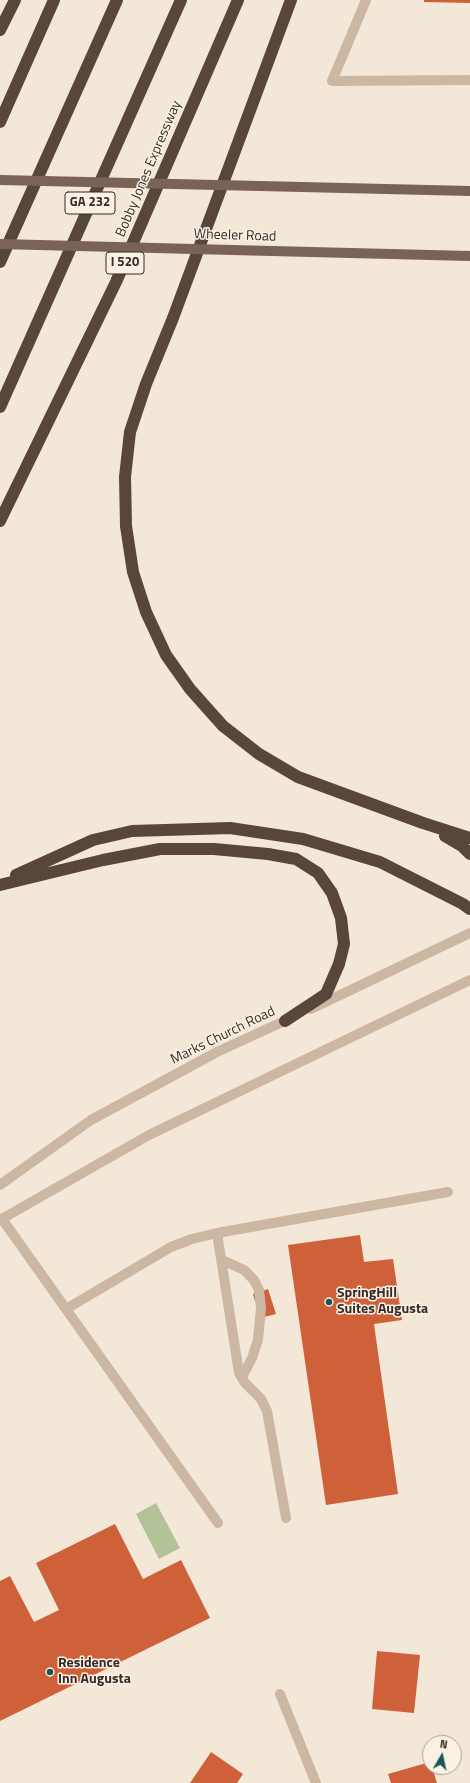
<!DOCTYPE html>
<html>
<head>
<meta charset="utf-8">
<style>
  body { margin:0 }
  #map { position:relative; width:470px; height:1783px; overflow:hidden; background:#f3e7d8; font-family:"Titillium Web",sans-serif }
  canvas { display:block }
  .north { position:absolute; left:422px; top:1735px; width:40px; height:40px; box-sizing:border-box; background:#faf1e4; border:1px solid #aca298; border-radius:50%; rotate:9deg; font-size:11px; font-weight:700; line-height:16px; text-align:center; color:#362b26 }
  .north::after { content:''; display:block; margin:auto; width:14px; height:18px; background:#19555a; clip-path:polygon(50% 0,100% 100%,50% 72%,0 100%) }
</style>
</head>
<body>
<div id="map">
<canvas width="470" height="1783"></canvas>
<div class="north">N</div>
</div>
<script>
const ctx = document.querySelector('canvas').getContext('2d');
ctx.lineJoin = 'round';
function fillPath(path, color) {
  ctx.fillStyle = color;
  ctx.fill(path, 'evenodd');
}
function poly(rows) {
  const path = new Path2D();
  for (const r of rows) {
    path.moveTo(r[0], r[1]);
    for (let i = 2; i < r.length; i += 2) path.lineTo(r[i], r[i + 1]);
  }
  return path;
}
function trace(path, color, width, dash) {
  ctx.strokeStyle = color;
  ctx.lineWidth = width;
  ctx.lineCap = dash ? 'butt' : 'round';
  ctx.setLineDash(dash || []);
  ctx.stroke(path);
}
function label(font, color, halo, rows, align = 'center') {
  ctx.font = font + ' "Titillium Web",sans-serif';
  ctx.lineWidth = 3;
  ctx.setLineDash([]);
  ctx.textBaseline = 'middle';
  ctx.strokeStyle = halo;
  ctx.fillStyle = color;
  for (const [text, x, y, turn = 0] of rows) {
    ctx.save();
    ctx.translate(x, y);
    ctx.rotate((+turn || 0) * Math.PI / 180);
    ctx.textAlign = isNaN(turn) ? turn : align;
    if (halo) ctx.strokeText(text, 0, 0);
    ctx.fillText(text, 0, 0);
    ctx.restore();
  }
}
fillPath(poly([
  [156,1503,180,1548,159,1559,136,1514]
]), '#b3c397');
fillPath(poly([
  [424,0,470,0,470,3,424,2],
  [360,1235,364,1262,393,1259,402,1320,374,1324,398,1494,326,1505,288,1245],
  [268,1289,276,1314,264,1317,259,1300,255,1301,253,1294],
  [115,1524,143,1579,181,1560,210,1618,0,1721,0,1581,10,1576,34,1622,59,1610,36,1563],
  [377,1651,420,1655,414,1713,372,1709],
  [211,1752,243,1774,237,1783,190,1783],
  [430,1762,430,1767,432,1767,437,1783,391,1783,388,1774]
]), '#cf613a');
trace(poly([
  [366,0,332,81,470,80],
  [311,1009,470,933],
  [0,1185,91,1120,217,1052,291,1018],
  [2,1219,218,1523],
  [0,1220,149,1135,470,980],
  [217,1233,239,1373,245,1383,261,1399,267,1411,286,1518],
  [222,1260,244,1270,254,1280,259,1290,261,1308,258,1340,252,1358,242,1377],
  [66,1309,171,1247,192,1239,217,1233,448,1192],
  [280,1694,316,1783]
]), '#ccb7a3', 10);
trace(poly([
  [260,186,470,191],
  [232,250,470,256]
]), '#796256', 10);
trace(poly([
  [291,0,173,318,146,384,130,432,125,477,126,526,133,572,146,612,166,655,190,689,223,726,259,754,298,777,423,823,470,838],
  [0,30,15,0],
  [0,122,54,0],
  [0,262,117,0],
  [0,407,181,0],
  [0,521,116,282,238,0],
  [445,836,462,846,470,854],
  [16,875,93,840,132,831,230,828,303,839,380,862,463,904,470,909],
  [0,885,103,860,160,849,214,849,268,854,296,859,318,873,332,893,341,918,344,944,339,964,326,994,285,1021]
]), '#58453c', 12);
trace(poly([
  [0,180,260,186],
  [0,244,232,250]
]), '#796256', 10);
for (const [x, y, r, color] of [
  [329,1302,4,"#19555a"],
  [50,1672,4,"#19555a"]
]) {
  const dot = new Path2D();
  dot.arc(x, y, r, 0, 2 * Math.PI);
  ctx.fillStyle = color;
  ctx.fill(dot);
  trace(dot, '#faf1e4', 1.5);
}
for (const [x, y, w] of [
  [90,203,50],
  [125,263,38]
]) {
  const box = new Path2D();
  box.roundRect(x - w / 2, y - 11, w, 22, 3);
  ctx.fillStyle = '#faf1e4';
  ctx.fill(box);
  trace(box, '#362b26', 1);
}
label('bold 13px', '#362b26', null, [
  ["GA 232",90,203],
  ["I 520",125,263]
]);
label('14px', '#362b26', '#faf1e4', [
  ["Bobby Jones Expressway",149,169,-67],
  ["Wheeler Road",235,236,2],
  ["Marks Church Road",223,1036,-26]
]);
label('bold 14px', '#362b26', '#faf1e4', [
  ["SpringHill",337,1294],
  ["Suites Augusta",337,1310],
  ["Residence",58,1664],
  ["Inn Augusta",58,1680]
], 'left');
</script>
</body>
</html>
